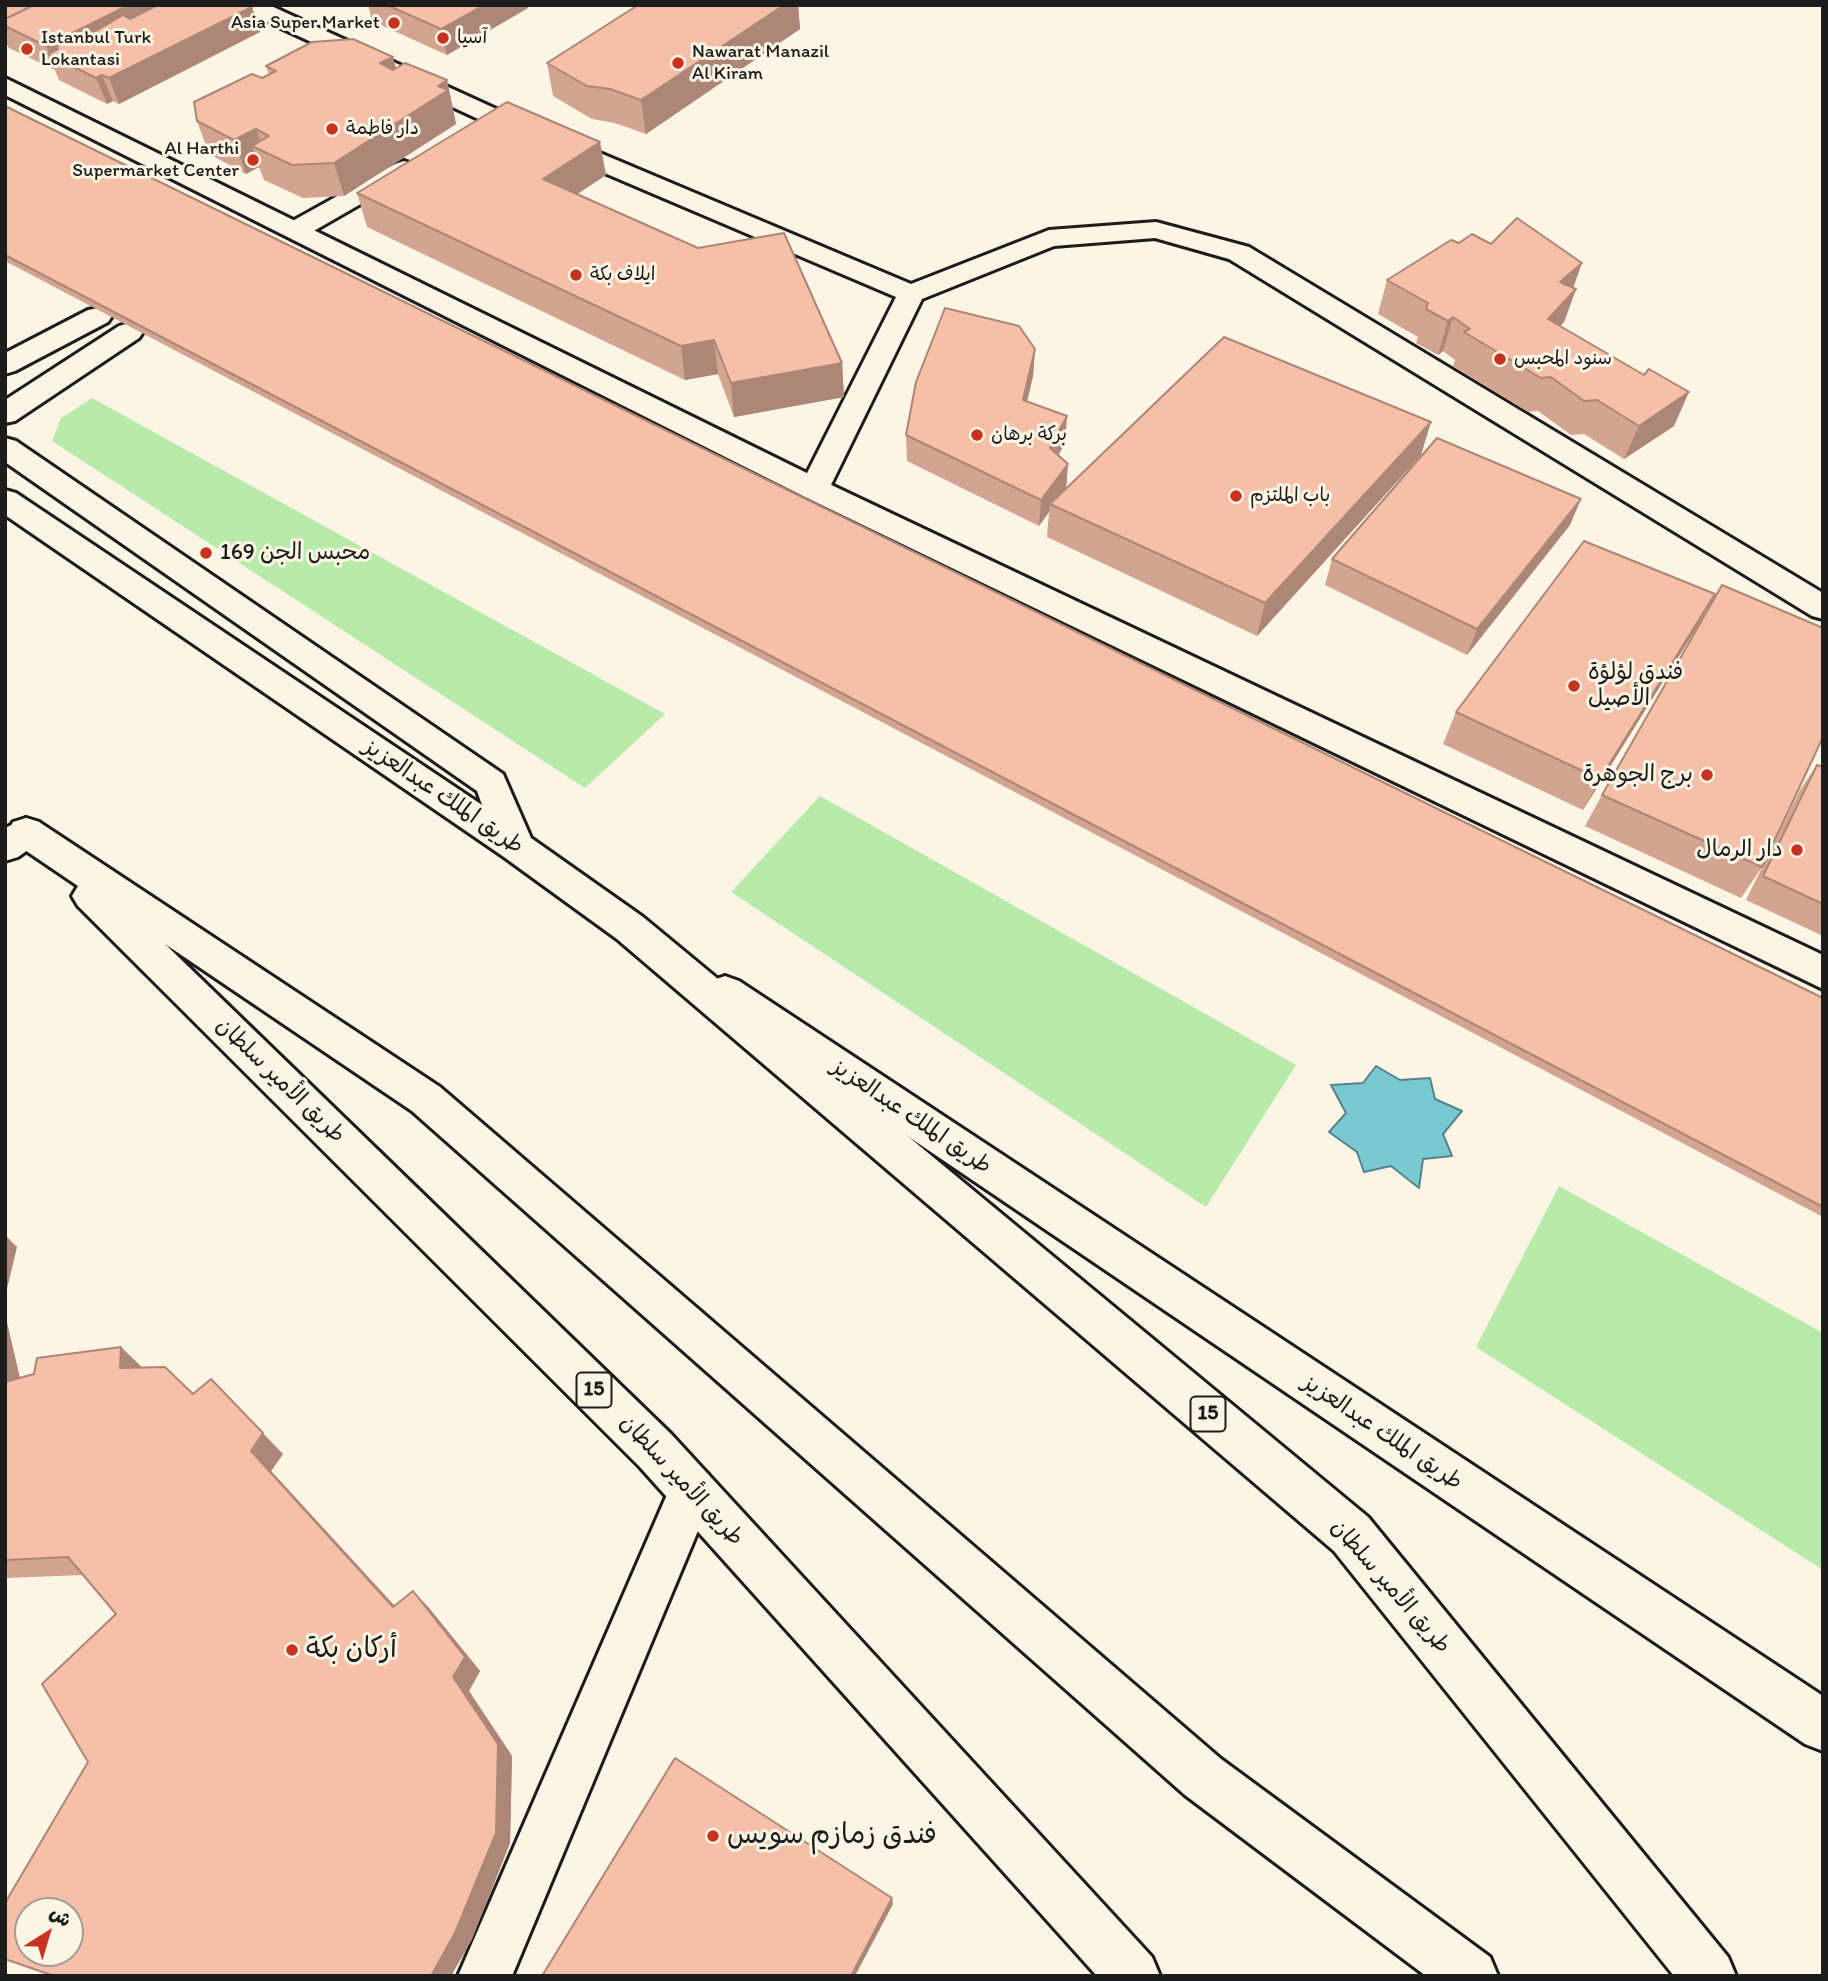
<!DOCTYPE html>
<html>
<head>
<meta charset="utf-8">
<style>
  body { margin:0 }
  #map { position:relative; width:1828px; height:1981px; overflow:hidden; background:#fcf5e5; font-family:Itim,"Playpen Sans Arabic",sans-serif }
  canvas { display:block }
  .frame { position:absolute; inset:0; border:7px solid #1c1c1c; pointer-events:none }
  .north { position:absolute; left:14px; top:1897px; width:70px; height:70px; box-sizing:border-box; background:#fcf5e5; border:2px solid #a29e95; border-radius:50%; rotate:37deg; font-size:19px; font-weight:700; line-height:28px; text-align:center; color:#1c1c1c }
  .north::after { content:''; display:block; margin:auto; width:24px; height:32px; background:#c8321e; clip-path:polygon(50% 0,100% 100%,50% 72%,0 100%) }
</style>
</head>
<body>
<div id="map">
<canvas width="1828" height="1981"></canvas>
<div class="frame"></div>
<div class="north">ش</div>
</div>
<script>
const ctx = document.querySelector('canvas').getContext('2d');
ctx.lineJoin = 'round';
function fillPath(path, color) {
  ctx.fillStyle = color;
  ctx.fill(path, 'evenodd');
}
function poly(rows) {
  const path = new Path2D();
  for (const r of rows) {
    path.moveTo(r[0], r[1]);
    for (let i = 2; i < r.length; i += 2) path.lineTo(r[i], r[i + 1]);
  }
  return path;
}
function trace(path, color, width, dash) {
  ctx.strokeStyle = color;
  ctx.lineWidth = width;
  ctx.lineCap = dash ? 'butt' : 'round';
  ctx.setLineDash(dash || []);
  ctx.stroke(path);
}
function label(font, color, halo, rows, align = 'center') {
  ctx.font = font + ' Itim,"Playpen Sans Arabic",sans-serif';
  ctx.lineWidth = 6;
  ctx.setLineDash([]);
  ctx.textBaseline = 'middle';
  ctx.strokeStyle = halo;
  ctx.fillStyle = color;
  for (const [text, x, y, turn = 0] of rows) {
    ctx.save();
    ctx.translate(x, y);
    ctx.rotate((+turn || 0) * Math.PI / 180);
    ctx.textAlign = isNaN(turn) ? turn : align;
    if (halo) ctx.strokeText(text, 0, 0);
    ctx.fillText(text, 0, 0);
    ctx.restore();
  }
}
fillPath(poly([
  [92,398,665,714,585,788,52,441,61,418],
  [820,796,1296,1065,1206,1207,731,892],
  [1559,1186,1823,1333,1823,1570,1476,1347]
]), '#b8eaa9');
const water = poly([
  [1376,1066,1400,1080,1430,1078,1435,1099,1462,1111,1443,1134,1452,1156,1423,1159,1419,1188,1391,1166,1364,1172,1357,1152,1329,1132,1346,1113,1331,1085,1363,1083,1376,1066]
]);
fillPath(water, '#79c9d3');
trace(water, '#54848a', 2);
const minor = poly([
  [239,5,269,5,505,113,911,284,1049,230,1156,222,1249,247,1823,593,1823,619,1812,616,1229,259,1155,238,1054,246,922,299,829,489,825,496,814,499,803,496,799,489,896,297,487,123,242,10,239,5],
  [404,161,413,164,417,169,413,174,305,236,296,238,287,236,283,230,287,224,395,164,404,161],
  [26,818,39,822,44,832,39,842,18,857,5,861,5,828,26,818],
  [692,1467,708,1474,715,1490,512,1976,458,1976,676,1474,692,1467]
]);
const tertiary = poly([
  [5,78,825,482,1823,955,1823,989,803,496,5,95,5,78]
]);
const primary = poly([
  [725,976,739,981,1823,1696,1823,1751,1805,1744,711,1003,706,992,711,981,725,976]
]);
const trunk = poly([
  [98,308,108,310,112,316,108,322,15,371,5,374,5,353,88,310,98,308],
  [129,323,139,326,143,332,139,338,15,421,5,423,5,400,119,326,129,323],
  [5,438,16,441,503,774,531,838,643,917,1368,1517,1728,1957,1736,1976,1674,1976,1334,1551,617,939,504,857,5,515,5,490,16,493,482,805,477,791,5,462,5,438],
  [26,818,39,822,440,1087,1221,1759,1490,1957,1498,1976,1426,1976,1185,1795,412,1111,165,944,671,1434,1152,1957,1160,1976,1097,1976,639,1466,78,906,72,896,78,886,13,842,8,832,13,822,26,818]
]);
trace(minor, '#1c1c1c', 6);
trace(tertiary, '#1c1c1c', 6);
trace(primary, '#1c1c1c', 6);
trace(trunk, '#1c1c1c', 6);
fillPath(minor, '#fcf5e5');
fillPath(tertiary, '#fcf5e5');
fillPath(primary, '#fcf5e5');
fillPath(trunk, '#fcf5e5');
fillPath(poly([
  [5,5,251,5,252,7,260,32,119,104,113,101,107,104,59,80,55,70,9,48,6,43,5,43],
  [368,5,528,5,528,8,447,55,372,21],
  [638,5,798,5,800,29,646,134,615,123,592,119,553,96,547,63],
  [266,66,396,68,447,80,456,124,344,196,303,198,264,180,259,167,246,174,209,154,197,121,262,78,269,75],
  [5,106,1823,998,1823,1217,5,261],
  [606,175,577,194,842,363,844,397,734,417,718,374,685,380,367,227,357,193],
  [1459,243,1576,289,1564,322,1560,326,1674,426,1624,459,1584,434,1571,435,1538,411,1528,412,1453,366,1455,360,1443,351,1438,355,1416,343,1418,337,1378,314,1387,280],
  [1035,349,1033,376,1027,402,1065,443,1058,455,1068,464,1066,489,1421,455,1257,636,1047,537,1049,512,1039,526,907,461,906,435],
  [1570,525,1467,655,1325,585,1332,559],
  [1715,594,1697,627,1583,810,1443,744,1456,712],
  [1817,765,1823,767,1823,936,1746,900,1800,790],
  [1602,795,1762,867,1741,898,1585,826],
  [5,1314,20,1378,121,1347,142,1367,193,1394,283,1454,271,1471,395,1606,413,1591,429,1608,480,1671,469,1691,512,1756,510,1843,472,1939,451,1976,54,1976,88,1762,116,1614,83,1575,5,1578]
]), '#d3a490');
fillPath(poly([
  [129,5,191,5,54,48,59,59,50,55,46,46],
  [248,5,251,5,251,7,252,7,260,32,119,104,109,78],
  [484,5,528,5,528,8,447,55,441,29],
  [784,5,798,5,800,29,646,134,641,100],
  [393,57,402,90,380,63],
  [102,75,113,101,107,104,96,78],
  [447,80,456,124,344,196,334,163,438,86],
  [256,129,264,151,252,146,259,167,246,174,234,140],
  [600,142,606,175,549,213,543,179],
  [1582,263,1571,294,1576,289,1564,322,1536,353,1560,282],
  [1453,317,1443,351,1438,355,1448,321],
  [714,340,718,374,685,380,681,346],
  [1035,349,1033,376,1021,427,1023,400],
  [842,363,844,397,734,417,731,383],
  [1689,392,1674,426,1624,459,1639,426],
  [1067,416,1065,443,1048,474,1050,448],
  [1431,422,1421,455,1257,636,1265,603],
  [1068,464,1066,490,1050,504,1049,512,1039,526,1041,500],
  [1581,499,1570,525,1467,655,1477,629],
  [1715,594,1697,627,1583,810,1600,779],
  [5,1235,17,1247,5,1297],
  [5,1314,26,1405,5,1389],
  [121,1347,144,1370,120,1368],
  [211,1379,283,1454,271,1471,410,1623,393,1607,251,1451],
  [413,1591,429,1608,480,1671,469,1691,512,1756,510,1843,472,1939,451,1976,431,1976],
  [892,1898,893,1904,855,1976,851,1976]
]), '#ac8676');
const building = poly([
  [5,5,34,5,5,19,5,5],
  [34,5,129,5,46,46,5,26,5,19,34,5],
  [158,5,249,5,252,7,109,78,102,75,96,78,48,54,58,49,54,48,90,30,94,32,123,15,130,19,158,5],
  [387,5,484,5,441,29,387,5],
  [638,5,784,5,641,100,610,89,587,86,547,63,638,5],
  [353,39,393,57,380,63,393,70,405,63,447,80,438,86,448,90,334,163,292,165,252,146,269,136,256,129,234,140,197,121,194,102,252,74,262,78,276,71,266,66,312,42,353,39],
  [507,102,600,142,543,179,698,248,784,233,842,363,731,383,714,340,681,346,357,193,507,102],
  [5,106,1823,998,1823,1207,5,255,5,106],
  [1517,218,1582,263,1560,282,1576,289,1548,319,1644,375,1649,369,1689,392,1639,426,1597,400,1584,401,1551,377,1541,378,1464,332,1470,329,1453,317,1448,321,1426,309,1428,303,1387,280,1451,240,1459,243,1472,234,1491,244,1517,218],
  [945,308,1019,326,1035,349,1023,400,1067,416,1050,448,1068,464,1041,500,906,435,916,382,945,308],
  [1224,337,1431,422,1265,603,1050,504,1224,337],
  [1437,438,1581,499,1477,629,1332,559,1437,438],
  [1584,541,1715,594,1600,779,1456,712,1584,541],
  [1722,585,1823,628,1823,737,1762,867,1602,795,1722,585],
  [1817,765,1823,767,1823,904,1763,876,1817,765],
  [121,1347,120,1368,165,1367,193,1394,211,1379,263,1433,251,1451,393,1607,413,1591,465,1657,453,1677,498,1744,496,1833,455,1933,431,1976,54,1976,5,1959,5,1903,88,1762,42,1684,116,1614,68,1557,5,1560,5,1382,34,1374,37,1358,121,1347],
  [28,1911,70,1911,70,1953,28,1953,28,1911],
  [675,1758,892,1898,851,1976,542,1976,675,1758]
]);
fillPath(building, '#f5bfa8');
trace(building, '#ac8676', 2);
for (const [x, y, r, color] of [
  [394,23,7,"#c8321e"],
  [443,38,7,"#c8321e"],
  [27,49,7,"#c8321e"],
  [678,63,7,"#c8321e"],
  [332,129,7,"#c8321e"],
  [253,160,7,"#c8321e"],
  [576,275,7,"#c8321e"],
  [1500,359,7,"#c8321e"],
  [977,435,7,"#c8321e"],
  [1236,496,7,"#c8321e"],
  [206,553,7,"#c8321e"],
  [1574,686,7,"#c8321e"],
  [1707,775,7,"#c8321e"],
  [1797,850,7,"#c8321e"],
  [292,1650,7,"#c8321e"],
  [713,1836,7,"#c8321e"]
]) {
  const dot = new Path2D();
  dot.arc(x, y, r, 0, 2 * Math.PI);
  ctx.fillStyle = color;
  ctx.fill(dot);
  trace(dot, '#fcf5e5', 2.5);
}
label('19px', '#1c1c1c', '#fcf5e5', [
  ["Asia Super Market",380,23,"right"],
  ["Istanbul Turk",41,38],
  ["Lokantasi",41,60],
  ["آسيا",457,38],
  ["Nawarat Manazil",692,52],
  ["Al Kiram",692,74],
  ["دار فاطمة",346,129],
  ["Al Harthi",239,149,"right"],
  ["Supermarket Center",239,171,"right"],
  ["ايلاف بكة",590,275],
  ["سنود المحبس",1514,359],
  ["بركة برهان",991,435],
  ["باب الملتزم",1250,496]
], 'left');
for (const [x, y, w] of [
  [594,1390,35],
  [1208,1414,35]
]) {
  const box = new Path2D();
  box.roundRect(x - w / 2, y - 17.5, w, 35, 5);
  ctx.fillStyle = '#fcf5e5';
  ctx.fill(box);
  trace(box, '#1c1c1c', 2);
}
label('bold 21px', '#1c1c1c', null, [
  ["15",594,1390],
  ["15",1208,1414]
]);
label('23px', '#1c1c1c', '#fcf5e5', [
  ["محبس الجن 169",220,553],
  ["فندق لؤلؤة",1588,673],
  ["الأصيل",1588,699],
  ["برج الجوهرة",1693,775,"right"],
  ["دار الرمال",1783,850,"right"]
], 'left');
label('23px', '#1c1c1c', '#fcf5e5', [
  ["طريق الملك عبدالعزيز",443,797,34],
  ["طريق الأمير سلطان",280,1081,44],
  ["طريق الملك عبدالعزيز",911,1117,34],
  ["طريق الملك عبدالعزيز",1382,1433,34],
  ["طريق الأمير سلطان",681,1481,47],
  ["طريق الأمير سلطان",1390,1587,49]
]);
label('28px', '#1c1c1c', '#fcf5e5', [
  ["أركان بكة",306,1650],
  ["فندق زمازم سويس",727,1836]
], 'left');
</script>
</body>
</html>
